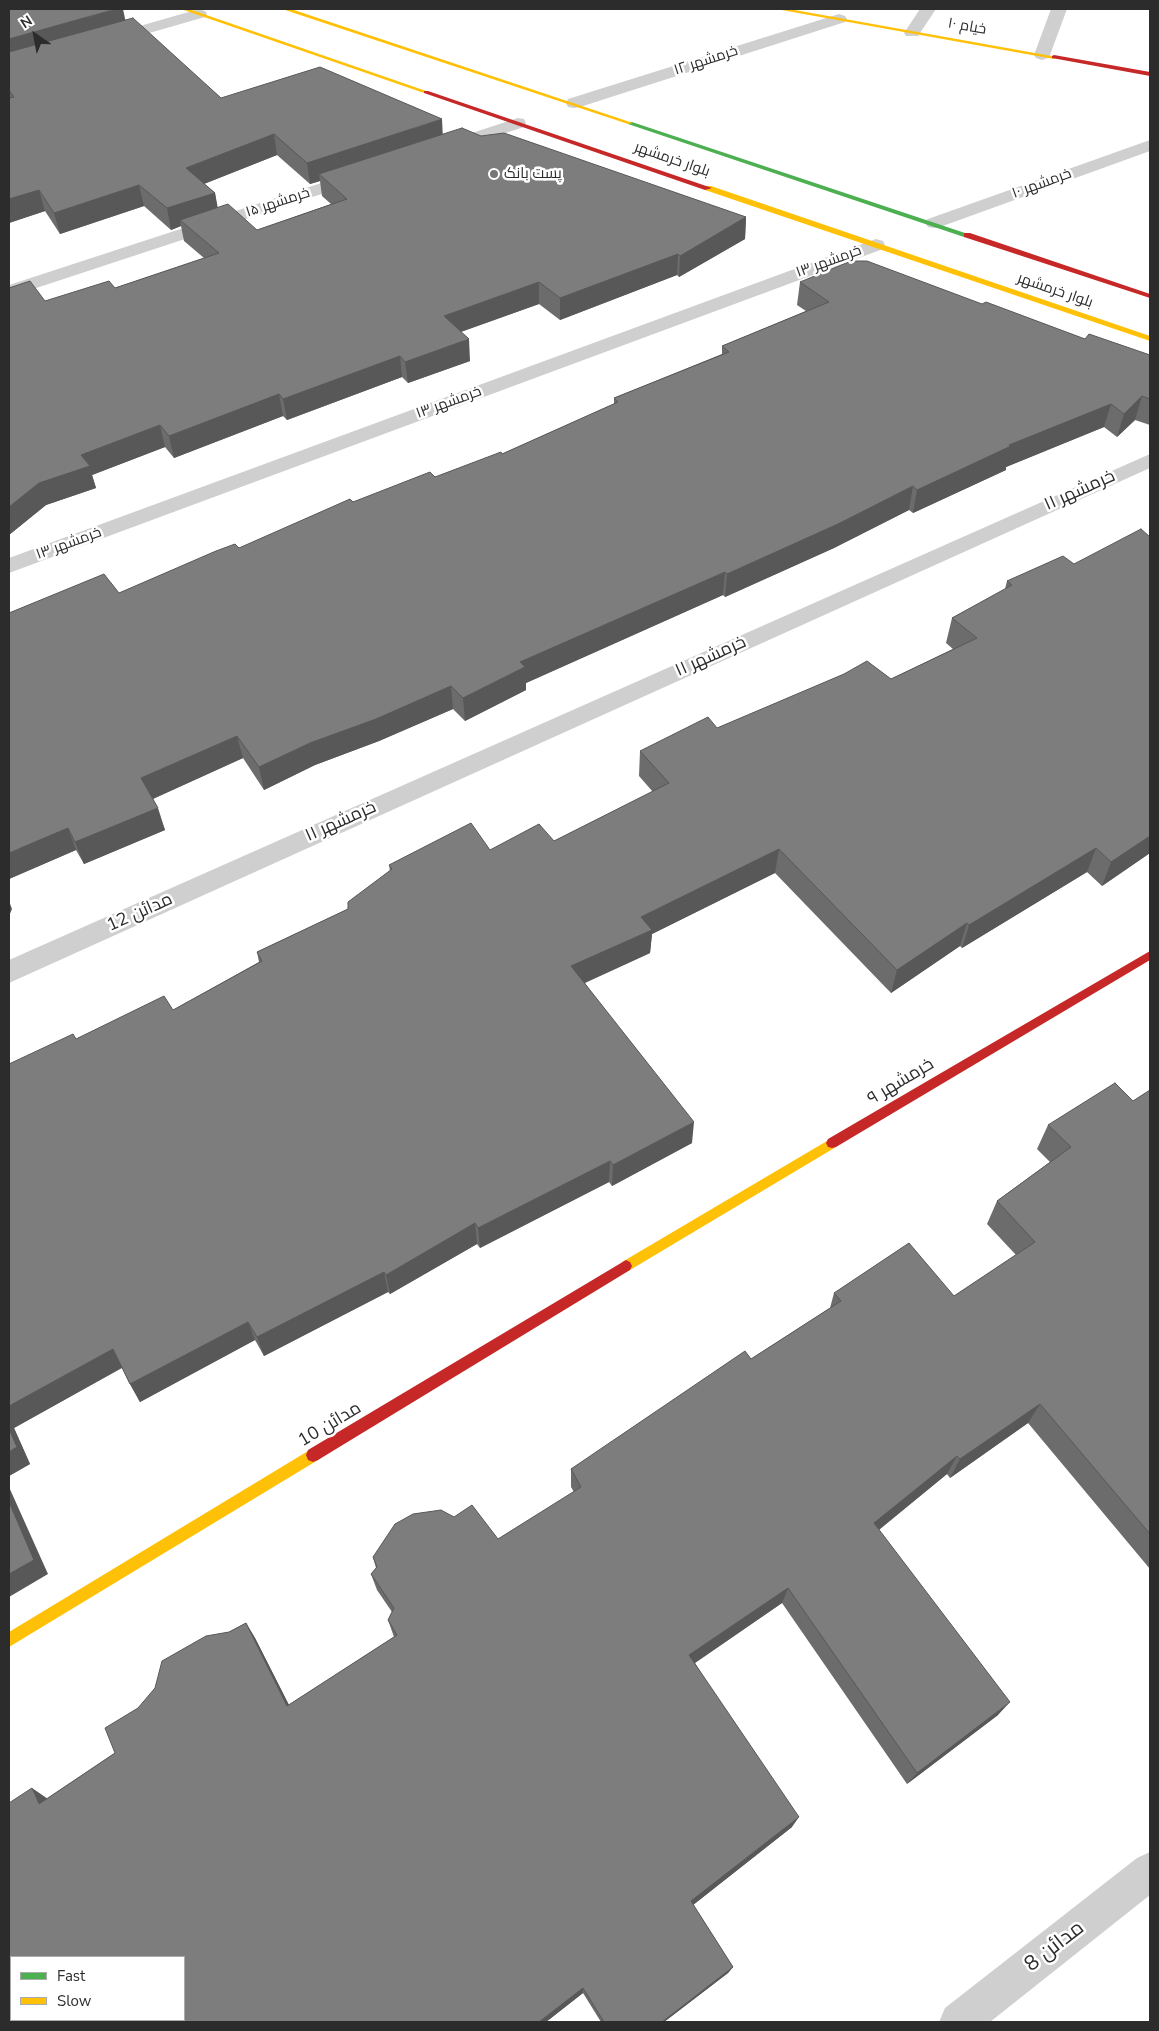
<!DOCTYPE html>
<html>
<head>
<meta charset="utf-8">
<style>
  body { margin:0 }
  #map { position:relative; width:1159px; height:2031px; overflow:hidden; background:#fff; font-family:"Nunito Sans",sans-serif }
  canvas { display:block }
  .frame { position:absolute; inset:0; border:10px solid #2c2c2c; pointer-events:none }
  .legend { position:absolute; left:10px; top:1956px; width:175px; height:65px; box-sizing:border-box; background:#fff; border:1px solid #ababab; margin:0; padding:6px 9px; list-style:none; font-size:15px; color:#2c2c2c }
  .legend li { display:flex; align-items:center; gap:10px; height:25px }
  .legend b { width:25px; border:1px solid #ababab }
  .north { position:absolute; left:10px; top:10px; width:50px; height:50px; -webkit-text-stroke:4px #fff; paint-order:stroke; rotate:327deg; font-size:14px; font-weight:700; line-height:20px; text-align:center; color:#2c2c2c }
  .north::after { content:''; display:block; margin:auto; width:18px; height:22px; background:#2c2c2c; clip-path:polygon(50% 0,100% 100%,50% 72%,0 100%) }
</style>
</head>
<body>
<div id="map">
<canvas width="1159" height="2031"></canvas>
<div class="frame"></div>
<ul class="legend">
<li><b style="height:6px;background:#4caf50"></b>Fast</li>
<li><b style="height:6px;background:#ffc107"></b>Slow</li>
</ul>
<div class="north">N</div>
</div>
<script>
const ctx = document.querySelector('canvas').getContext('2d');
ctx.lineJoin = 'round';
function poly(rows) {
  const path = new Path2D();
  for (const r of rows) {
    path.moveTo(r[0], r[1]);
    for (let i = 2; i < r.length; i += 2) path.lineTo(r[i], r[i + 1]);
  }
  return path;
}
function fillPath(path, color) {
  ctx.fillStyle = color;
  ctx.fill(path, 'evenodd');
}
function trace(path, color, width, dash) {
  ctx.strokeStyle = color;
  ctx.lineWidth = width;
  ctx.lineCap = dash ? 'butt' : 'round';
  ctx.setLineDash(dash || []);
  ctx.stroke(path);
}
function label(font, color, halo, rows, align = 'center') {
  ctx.font = font + ' "Nunito Sans",Cairo,sans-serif';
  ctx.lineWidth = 5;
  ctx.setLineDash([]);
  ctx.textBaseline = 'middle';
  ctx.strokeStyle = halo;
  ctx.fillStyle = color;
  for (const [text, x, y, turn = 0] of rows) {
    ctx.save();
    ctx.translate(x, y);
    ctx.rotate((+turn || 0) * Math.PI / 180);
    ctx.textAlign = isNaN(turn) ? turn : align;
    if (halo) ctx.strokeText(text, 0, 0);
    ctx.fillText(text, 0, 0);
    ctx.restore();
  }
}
fillPath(poly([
  [199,9,205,11,207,14,205,17,111,44,105,42,103,39,105,36,199,9],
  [920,9,936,9,918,36,906,36,904,33,920,9],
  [1051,9,1067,9,1050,55,1048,58,1042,60,1036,58,1034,55,1051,9],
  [839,14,845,16,847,19,845,22,580,107,574,108,568,107,566,103,568,99,839,14],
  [518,118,524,119,526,123,524,127,444,153,438,152,435,148,438,144,518,118],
  [1150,140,1150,151,940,227,934,228,928,227,925,223,928,219,1150,140],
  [355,172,361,173,364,177,361,181,9,297,9,285,355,172],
  [876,239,883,241,885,245,883,249,9,573,9,558,876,239],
  [1150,454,1150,468,9,983,9,960,1150,454],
  [1150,1852,1150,1895,990,2022,939,2022,945,2008,1137,1858,1150,1852]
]), '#cfcfcf');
fillPath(poly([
  [628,122,632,122,971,235,964,237,628,124,628,122]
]), '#4caf50');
fillPath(poly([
  [181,9,189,9,429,92,424,93,181,9],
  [282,9,291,9,633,123,628,124,282,9],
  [776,9,789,9,1057,57,1054,59,776,9],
  [705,186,711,186,1150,336,1150,341,705,190,705,186],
  [832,1138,836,1139,838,1143,836,1147,630,1270,626,1272,622,1270,620,1266,622,1262,832,1138],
  [313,1448,318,1450,320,1455,318,1460,9,1647,9,1632,313,1448]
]), '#ffc107');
fillPath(poly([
  [1054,55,1150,72,1150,76,1052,58,1052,56,1054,55],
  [424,91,428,91,712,188,705,190,424,93,424,91],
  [964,233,970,233,1150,294,1150,298,964,237,964,233],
  [1150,951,1150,960,836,1147,832,1148,828,1147,826,1143,828,1139,1150,951],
  [626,1260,630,1262,632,1266,630,1270,318,1460,313,1462,308,1460,306,1455,308,1450,626,1260]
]), '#c62828');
fillPath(poly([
  [9,9,125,20,221,98,443,134,481,136,746,217,745,239,679,277,677,275,560,320,539,304,461,332,470,361,408,383,402,377,287,420,283,416,174,458,165,447,92,475,96,488,46,505,9,535,9,288,45,301,115,288,204,258,184,241,181,226,171,230,144,206,60,234,45,211,9,223],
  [277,155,310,184,320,181,322,196,331,204,257,230,217,207,215,193,204,184],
  [800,282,982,304,1085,339,1150,355,1150,425,1135,420,1117,437,1104,427,1006,467,1006,470,913,513,909,510,834,548,725,597,723,595,526,683,526,690,465,721,453,709,379,741,315,765,264,790,243,758,153,799,165,830,84,864,76,850,9,879,119,593,239,548,353,502,435,477,502,454,614,404,614,398,722,354,722,346,806,311,797,305],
  [1150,537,1150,853,1102,886,1087,872,962,948,960,946,891,993,775,873,652,934,650,953,585,983,692,1143,612,1186,609,1182,480,1248,477,1244,390,1294,388,1292,264,1356,255,1340,140,1402,130,1384,122,1368,14,1428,30,1464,9,1476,9,1064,76,1039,173,1010,259,962,257,952,348,909,390,871,389,865,490,850,554,841,653,792,639,776,640,751,717,728,891,679,953,649,946,643,952,618,1005,589,1007,581,1074,564],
  [1150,1090,1150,1569,1028,1423,950,1478,947,1474,879,1530,998,1715,907,1784,782,1603,695,1663,792,1827,693,1905,733,1967,728,1973,664,2022,601,2022,583,1993,546,2022,9,2022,48,1798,115,1753,138,1708,229,1632,246,1623,255,1638,289,1705,394,1637,388,1620,392,1612,377,1590,371,1574,376,1568,373,1557,454,1517,498,1539,574,1492,571,1487,571,1469,751,1359,830,1308,834,1293,954,1296,1016,1255,987,1224,997,1201,1050,1162,1037,1149,1048,1125,1133,1101]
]), '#6c6c6c');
fillPath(poly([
  [116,9,123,9,127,28,9,61,9,39],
  [442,119,443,140,319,174,320,181,310,184,307,163],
  [274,134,277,155,191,189,186,168],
  [139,185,144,206,60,234,54,213],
  [39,190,45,211,9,223,9,199],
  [215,193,219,214,180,220,181,226,171,230,167,208],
  [746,217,745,239,679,277,680,256],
  [678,254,677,275,560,320,560,298],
  [539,282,539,304,446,337,444,316],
  [469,339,470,361,408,383,405,362],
  [400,356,402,377,287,420,283,399],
  [279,394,283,416,174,458,169,436],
  [1142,396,1135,420,1117,437,1124,414],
  [1111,404,1104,427,1006,467,1006,470,913,513,917,490,1009,445],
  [160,425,165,447,92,475,96,488,46,505,9,535,9,507,39,483,81,455],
  [913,486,909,510,834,548,725,597,727,574],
  [725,572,723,595,526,683,526,690,465,721,463,698,520,662],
  [451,686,453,709,379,741,315,765,264,790,259,767,310,743],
  [237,736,243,758,148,801,141,778],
  [158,808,165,830,84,864,75,842],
  [68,828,76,850,9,879,9,853],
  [1150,836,1150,853,1102,886,1111,862],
  [1096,848,1087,872,962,948,969,925],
  [779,849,775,873,652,934,650,953,571,989,571,966,641,917],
  [9,901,12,909,9,916],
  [967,923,960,946,891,993,897,970],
  [694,1122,692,1143,612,1186,613,1165],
  [610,1161,609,1182,480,1248,478,1228],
  [475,1223,477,1244,390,1294,386,1275],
  [384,1272,388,1292,264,1356,257,1337],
  [248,1322,255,1340,140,1402,130,1384],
  [113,1349,123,1367,14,1428,30,1464,9,1476,9,1406],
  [1040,1404,1028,1423,950,1478,960,1459],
  [957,1456,947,1474,866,1540,874,1523],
  [9,1487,48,1574,9,1597],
  [788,1588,782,1603,686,1669,689,1655],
  [246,1623,255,1638,296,1719,287,1706],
  [1010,1702,998,1715,907,1784,917,1773],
  [32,1788,48,1799,39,1804],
  [799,1817,792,1827,688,1909,691,1901],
  [733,1967,728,1973,664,2022,662,2022],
  [583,1988,583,1993,546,2022,539,2022]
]), '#585858');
const building = poly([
  [9,9,116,9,9,39,9,9],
  [133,18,221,98,320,67,442,119,307,163,274,134,186,168,215,193,167,208,139,185,54,213,39,190,9,199,9,98,14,97,9,90,9,52,133,18],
  [462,128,481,136,504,133,746,217,680,256,678,254,560,298,539,282,444,316,469,339,405,362,400,356,283,399,279,394,169,436,160,425,81,455,90,466,39,483,9,507,9,288,30,281,45,301,109,281,115,288,219,253,180,220,228,204,257,230,347,199,319,174,462,128],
  [851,261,867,261,982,304,986,302,1085,339,1089,334,1150,355,1150,399,1142,396,1124,414,1111,404,1009,445,1011,446,917,490,913,486,838,524,727,574,725,572,520,662,525,667,463,698,451,686,376,719,310,743,259,767,237,736,141,778,158,808,75,842,68,828,9,853,9,613,104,574,119,593,216,551,235,544,239,548,350,499,353,502,430,472,435,477,501,452,502,454,618,402,614,398,729,352,722,346,829,302,800,282,851,261],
  [1141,529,1150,537,1150,836,1111,862,1096,848,969,925,967,923,897,970,779,849,641,917,652,930,571,966,694,1122,613,1165,610,1161,478,1228,475,1223,386,1275,384,1272,257,1337,248,1322,130,1384,113,1349,9,1406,9,1064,73,1034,76,1039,164,996,173,1010,262,961,257,952,348,909,348,902,392,869,389,865,471,823,490,850,539,824,554,841,669,783,640,751,708,717,717,728,844,674,867,661,891,679,977,638,952,618,1012,585,1007,581,1063,556,1074,564,1141,529],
  [1115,1083,1133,1101,1150,1090,1150,1534,1040,1404,960,1459,957,1456,874,1523,1010,1702,917,1773,788,1588,689,1655,799,1817,691,1901,733,1967,662,2022,604,2022,583,1988,539,2022,9,2022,9,1803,32,1788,39,1804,115,1753,105,1728,138,1708,155,1688,162,1661,206,1636,229,1632,246,1623,287,1706,397,1635,388,1620,394,1608,371,1574,377,1567,373,1557,395,1524,413,1514,441,1510,454,1517,472,1505,498,1539,581,1487,571,1469,745,1351,751,1359,841,1301,834,1293,909,1243,954,1296,1035,1242,997,1201,1071,1147,1048,1125,1115,1083],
  [11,1957,184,1957,184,2020,11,2020,11,1957],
  [9,1429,17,1447,9,1452,9,1429],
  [9,1502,34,1560,9,1574,9,1502]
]);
fillPath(building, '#7d7d7d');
trace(building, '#585858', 1);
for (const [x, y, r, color] of [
  [494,174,5,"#767676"]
]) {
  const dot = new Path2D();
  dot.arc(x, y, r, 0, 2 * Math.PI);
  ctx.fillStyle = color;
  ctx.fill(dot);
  trace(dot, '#fff', 2);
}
label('15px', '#2c2c2c', '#fff', [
  ["خیام ۱۰",967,27,10],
  ["خرمشهر ۱۲",706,61,-18],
  ["بلوار خرمشهر",672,160,19],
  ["خرمشهر ۱۰",1042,184,-20],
  ["خرمشهر ۱۵",278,203,-18],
  ["خرمشهر ۱۳",829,262,-20],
  ["بلوار خرمشهر",1055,291,19],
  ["خرمشهر ۱۳",449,403,-20],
  ["خرمشهر ۱۳",69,544,-20]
]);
label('15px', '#2c2c2c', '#fff', [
  ["پست بانک",504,174]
], 'left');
label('18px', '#2c2c2c', '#fff', [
  ["خرمشهر ۱۱",1080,491,-24],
  ["خرمشهر ۱۱",711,657,-24],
  ["خرمشهر ۱۱",341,822,-24],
  ["مدائن 12",140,913,-24],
  ["خرمشهر ۹",901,1082,-31],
  ["مدائن 10",330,1425,-31]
]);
label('21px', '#2c2c2c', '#fff', [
  ["مدائن 8",1055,1947,-38]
]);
</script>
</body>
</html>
